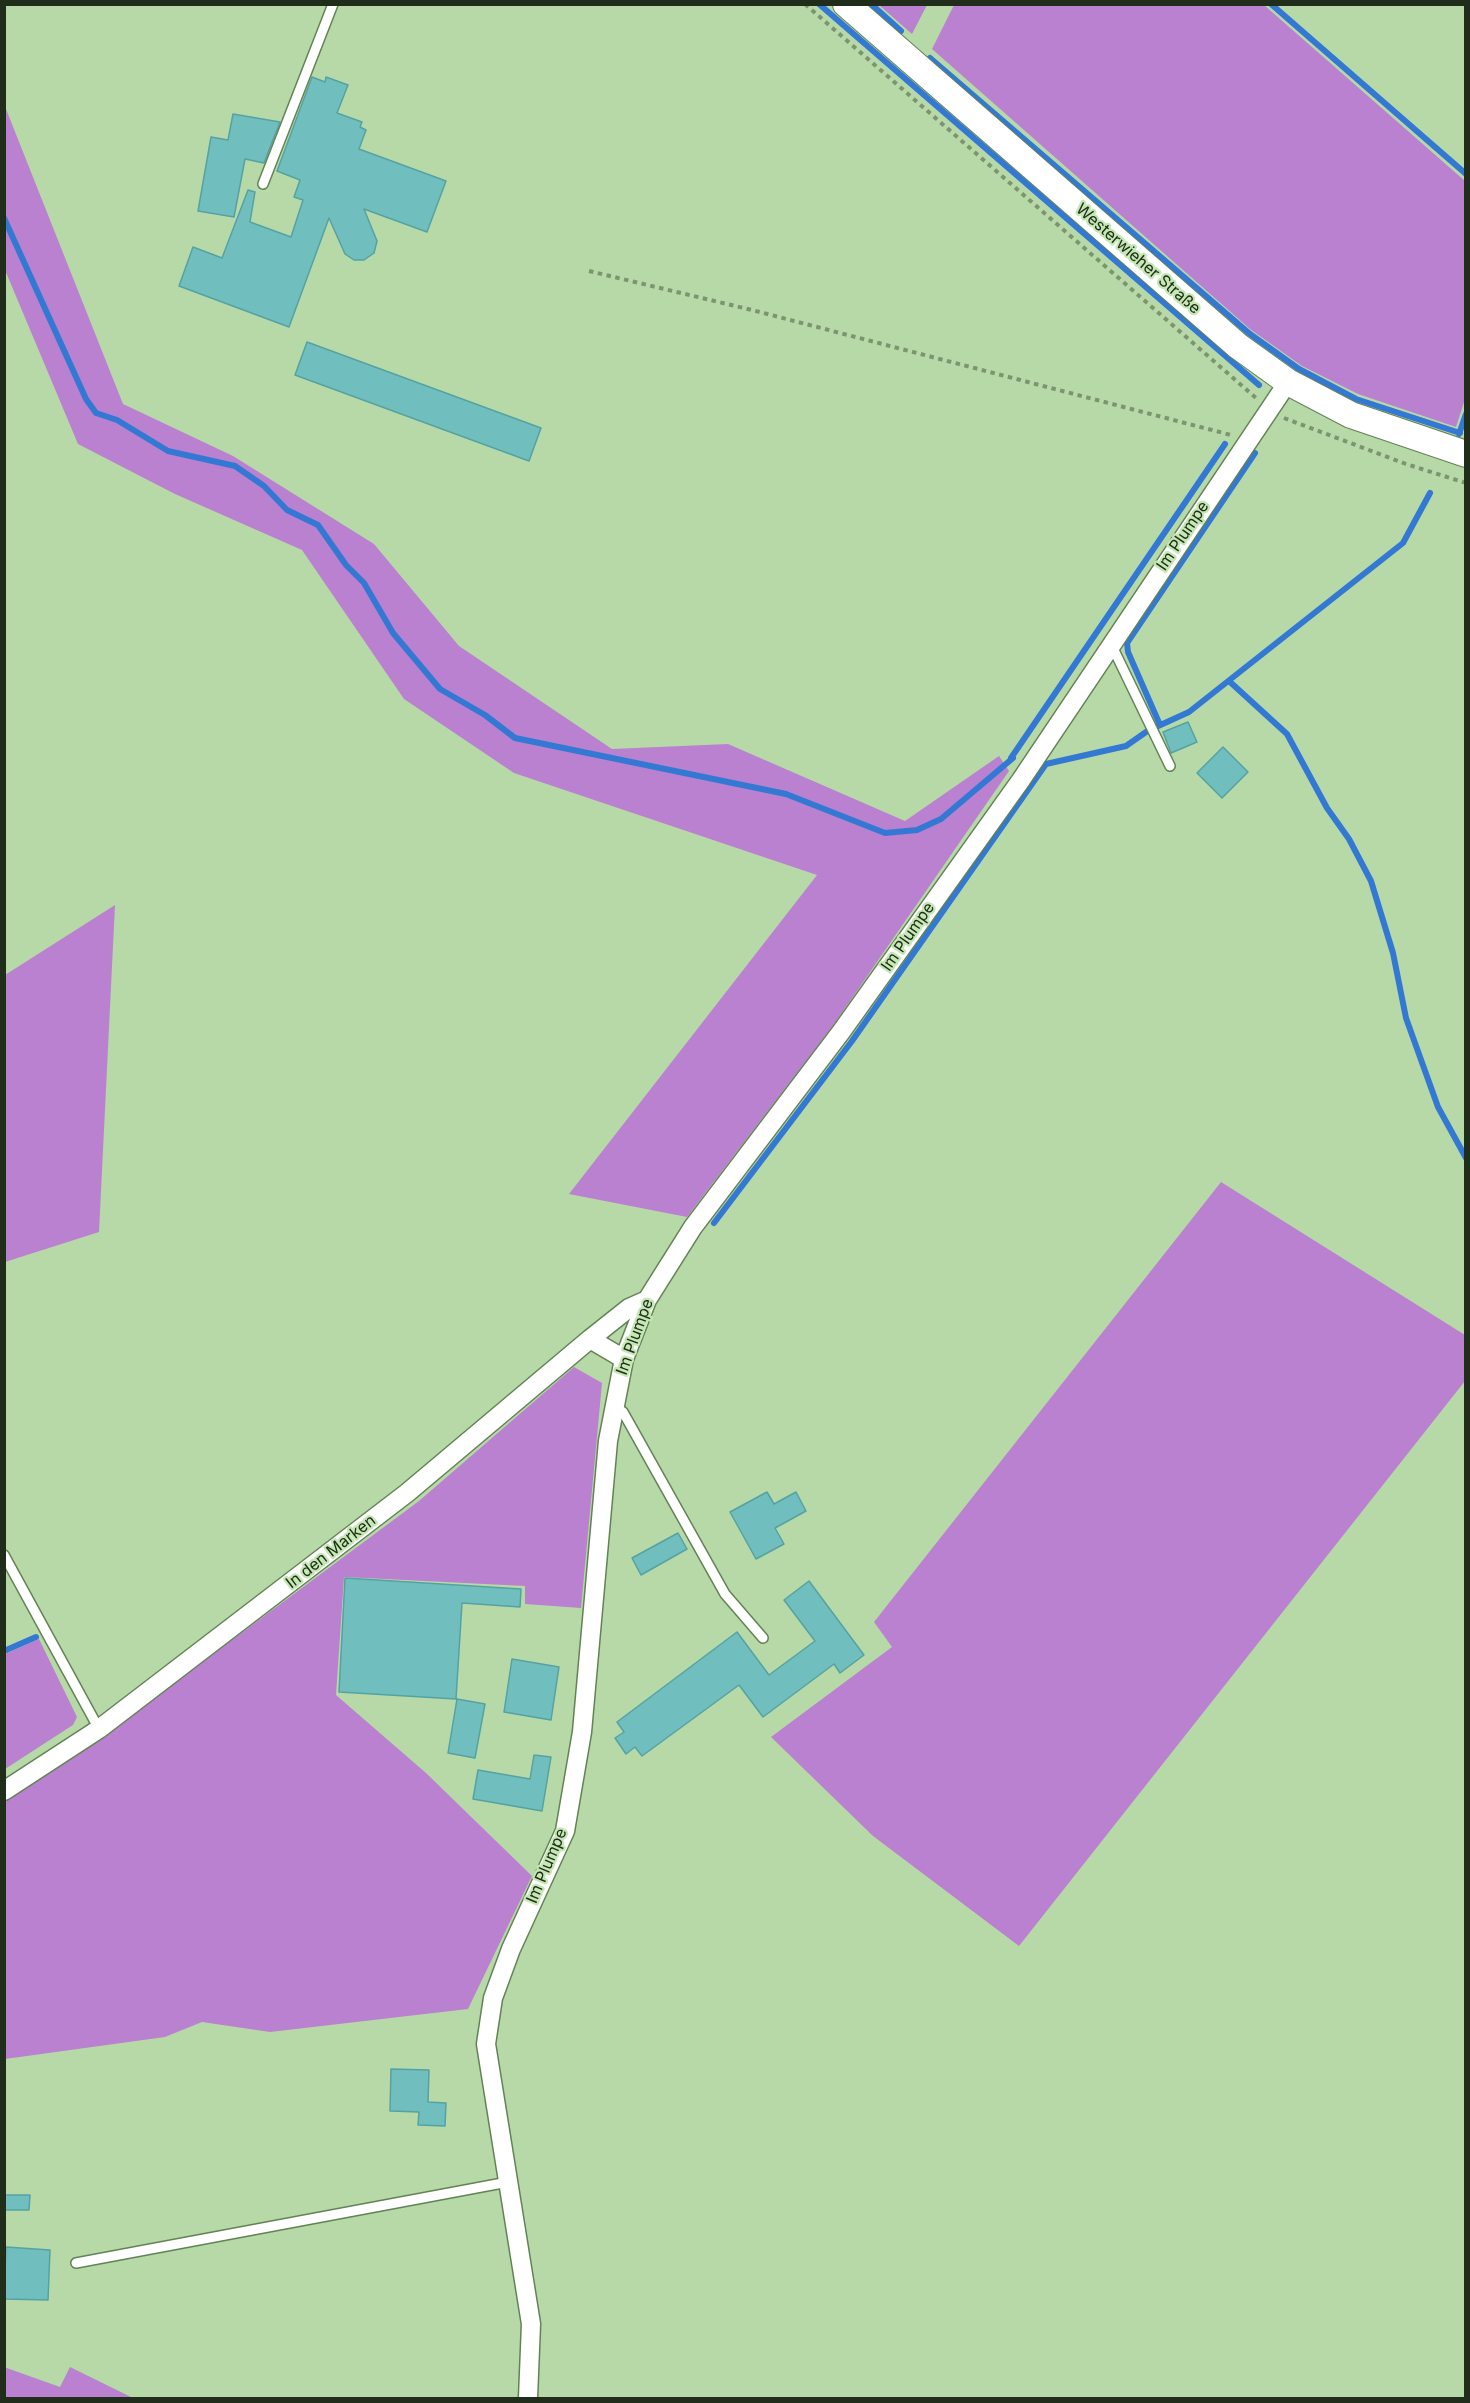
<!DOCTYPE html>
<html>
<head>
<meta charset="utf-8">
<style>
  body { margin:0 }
  #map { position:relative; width:1470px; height:2403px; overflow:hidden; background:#b7d9a8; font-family:Inter,sans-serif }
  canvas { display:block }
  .frame { position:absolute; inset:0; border:6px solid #202d1a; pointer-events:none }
</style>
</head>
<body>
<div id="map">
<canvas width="1470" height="2403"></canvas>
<div class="frame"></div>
</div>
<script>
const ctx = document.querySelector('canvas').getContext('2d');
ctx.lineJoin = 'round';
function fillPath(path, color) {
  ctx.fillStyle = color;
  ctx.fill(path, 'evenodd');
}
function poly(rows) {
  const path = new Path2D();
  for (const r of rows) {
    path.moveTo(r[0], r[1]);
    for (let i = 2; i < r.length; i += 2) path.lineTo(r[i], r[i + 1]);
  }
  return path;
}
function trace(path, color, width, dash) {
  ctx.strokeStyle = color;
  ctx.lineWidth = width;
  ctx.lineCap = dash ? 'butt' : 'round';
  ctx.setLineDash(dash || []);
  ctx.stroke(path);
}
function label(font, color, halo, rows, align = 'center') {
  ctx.font = font + ' Inter,sans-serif';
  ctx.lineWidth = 4.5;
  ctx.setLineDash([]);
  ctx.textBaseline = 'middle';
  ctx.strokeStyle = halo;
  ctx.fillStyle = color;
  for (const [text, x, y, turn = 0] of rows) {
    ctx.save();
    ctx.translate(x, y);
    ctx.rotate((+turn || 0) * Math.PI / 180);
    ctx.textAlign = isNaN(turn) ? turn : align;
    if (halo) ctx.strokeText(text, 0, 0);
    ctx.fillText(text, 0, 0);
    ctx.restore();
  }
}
fillPath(poly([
  [879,5,927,5,912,34],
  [954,5,1264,5,1465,181,1466,396,1456,427,1358,394,1302,366,1250,329,932,49],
  [4,104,123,404,233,456,374,544,459,646,612,749,728,744,905,821,999,756,1009,771,832,1027,687,1217,569,1194,817,875,514,773,404,699,302,550,175,494,78,444,5,270],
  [115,905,99,1232,5,1262,5,975],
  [1221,1182,1465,1335,1465,1381,1019,1946,873,1836,771,1737,892,1647,874,1622],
  [574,1367,602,1383,581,1608,525,1604,525,1586,344,1577,336,1695,426,1773,532,1876,468,2009,270,2032,202,2022,165,2037,5,2059,4,1801,104,1735,419,1501],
  [39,1639,77,1717,73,1725,5,1769,5,1654],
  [4,2367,60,2387,70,2367,133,2398,5,2398]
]), '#ba81d0');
trace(poly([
  [819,4,1259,385],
  [871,4,901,31],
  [1271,4,1466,174],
  [930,58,1250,334,1299,369,1356,399,1460,433],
  [4,218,86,399,96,413,117,420,168,451,235,466,264,486,287,510,318,525,346,565,364,583,393,633,440,689,485,715,515,738,786,794,885,833,917,830,941,819,1013,758],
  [1459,434,1466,414],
  [1229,681,1287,734,1327,808,1349,839,1371,881,1393,953,1406,1018,1438,1107,1466,1158],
  [1160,725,1128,652,1127,643,1255,453],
  [1156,727,1189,712,1403,543,1430,493],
  [1011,758,1225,444],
  [1043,762,1046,764,1126,746,1146,732],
  [714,1223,852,1041,1046,764],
  [4,1651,36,1637]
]), '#3379d3', 6);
const building = poly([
  [312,77,325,82,326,77,348,85,337,113,362,122,360,127,366,130,359,149,446,181,427,232,364,209,377,241,374,253,364,260,354,260,345,254,329,218,289,327,179,286,193,247,222,258,248,190,255,192,250,222,291,237,303,200,294,197,300,180,277,171,312,77],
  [233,114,280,122,264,163,245,159,234,217,198,211,211,137,228,140,233,114],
  [307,342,541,428,529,461,295,375,307,342],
  [1188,722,1197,742,1171,753,1163,732,1188,722],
  [1223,747,1248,772,1222,798,1197,773,1223,747],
  [767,1492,774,1504,796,1492,806,1511,775,1528,784,1544,756,1559,730,1512,767,1492],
  [678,1533,687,1549,641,1575,632,1558,678,1533],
  [345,1578,521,1589,520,1607,462,1603,456,1699,339,1692,345,1578],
  [809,1581,864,1655,840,1673,834,1664,763,1717,739,1685,642,1756,635,1747,626,1754,615,1738,624,1732,617,1722,737,1632,769,1675,815,1641,784,1600,809,1581],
  [512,1659,559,1667,551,1720,504,1712,512,1659],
  [457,1699,485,1704,475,1758,448,1753,457,1699],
  [534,1755,551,1757,542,1811,473,1799,478,1770,530,1779,534,1755],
  [391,2069,429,2070,428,2102,446,2103,445,2126,418,2125,419,2112,390,2111,391,2069],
  [4,2195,30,2195,29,2210,4,2210,4,2195],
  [6,2247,50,2250,48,2300,4,2299,6,2247]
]);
fillPath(building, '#71bebe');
trace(building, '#55a2a3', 1.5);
const lane = poly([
  [263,184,333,4],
  [1111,644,1170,766],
  [614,1405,623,1412,725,1594,763,1638],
  [4,1555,99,1729],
  [76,2263,508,2182]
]);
const street = poly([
  [590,1339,624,1359],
  [4,1791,99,1729,407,1493,590,1339,629,1308,647,1300],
  [528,2398,531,2324,486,2044,493,1998,511,1949,565,1831,582,1732,608,1441,624,1359,647,1300,693,1227,841,1032,1021,780,1288,382]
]);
const secondary = poly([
  [846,4,1238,346,1288,382,1351,415,1466,454]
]);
trace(lane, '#638355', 12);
trace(street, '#638355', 21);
trace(secondary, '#638355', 28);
trace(poly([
  [805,4,1256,398],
  [589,271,752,310,1231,435],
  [1284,418,1406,464,1466,483]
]), '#7c9570', 4, [4.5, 4.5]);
trace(lane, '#fff', 9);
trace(street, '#fff', 18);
trace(secondary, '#fff', 26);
label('16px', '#202d1a', '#c4e7b4', [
  ["Westerwieher Straße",1138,259,41],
  ["Im Plumpe",1183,536,-56],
  ["Im Plumpe",908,937,-55],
  ["Im Plumpe",635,1337,-70],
  ["In den Marken",331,1552,-38],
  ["Im Plumpe",547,1866,-67]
]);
</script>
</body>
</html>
